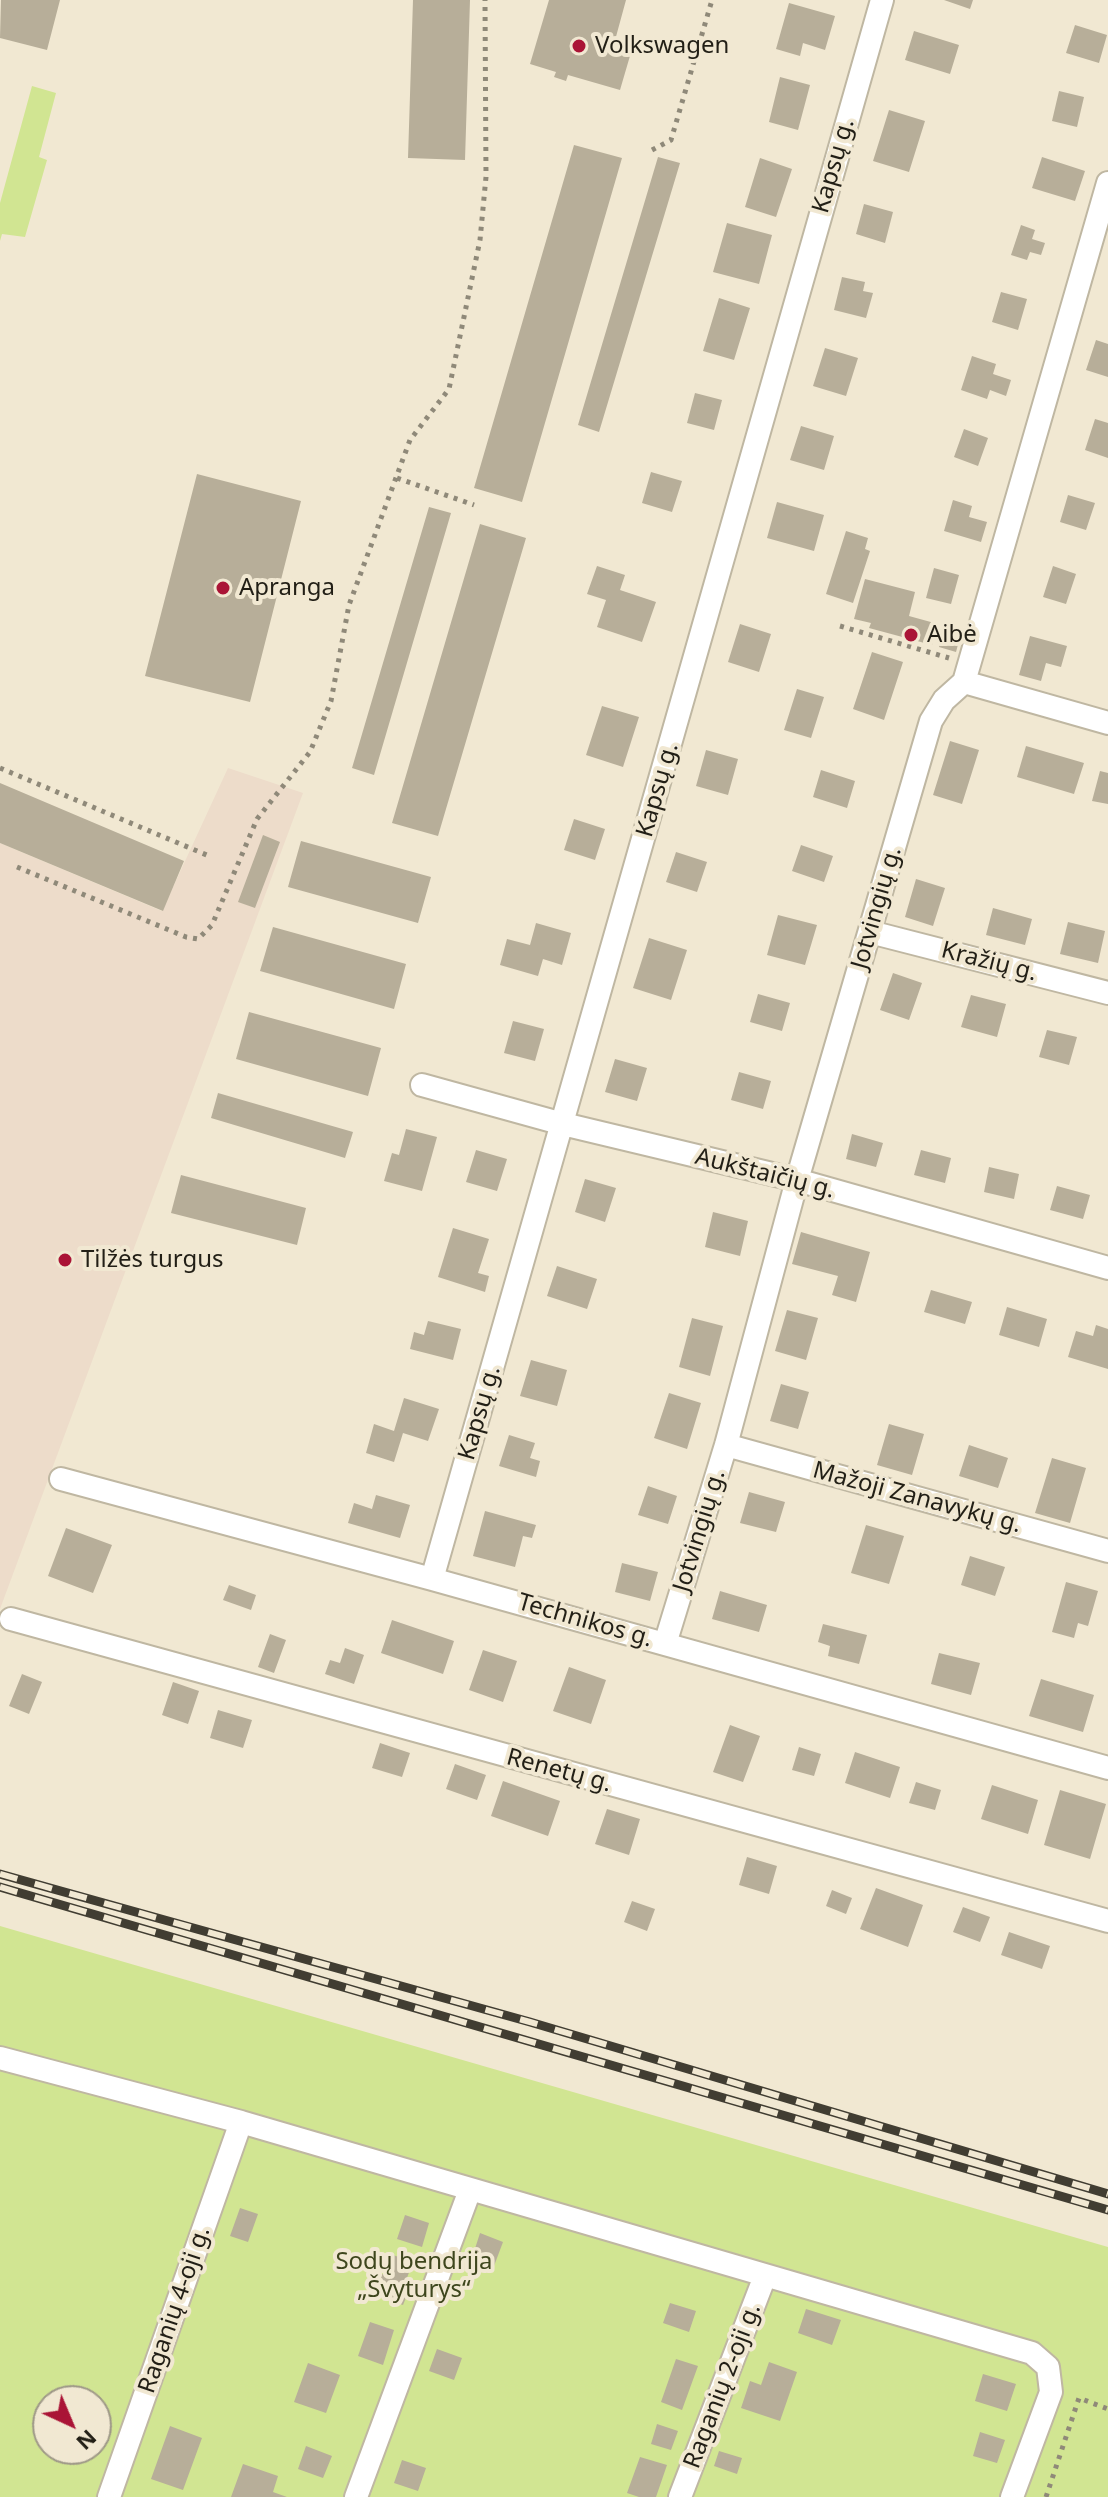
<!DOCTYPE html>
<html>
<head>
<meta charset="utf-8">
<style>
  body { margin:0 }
  #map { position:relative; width:1108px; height:2497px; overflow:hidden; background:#f1e8d2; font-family:"Noto Sans",sans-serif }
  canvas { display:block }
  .north { position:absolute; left:32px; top:2385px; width:80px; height:80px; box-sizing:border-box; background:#f1e8d2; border:2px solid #9e9887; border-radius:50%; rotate:136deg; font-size:22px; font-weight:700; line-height:32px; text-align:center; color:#221f16 }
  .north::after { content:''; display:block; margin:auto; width:28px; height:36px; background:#aa1436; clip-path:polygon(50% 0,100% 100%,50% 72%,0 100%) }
</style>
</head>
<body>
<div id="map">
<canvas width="1108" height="2497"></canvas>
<div class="north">N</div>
</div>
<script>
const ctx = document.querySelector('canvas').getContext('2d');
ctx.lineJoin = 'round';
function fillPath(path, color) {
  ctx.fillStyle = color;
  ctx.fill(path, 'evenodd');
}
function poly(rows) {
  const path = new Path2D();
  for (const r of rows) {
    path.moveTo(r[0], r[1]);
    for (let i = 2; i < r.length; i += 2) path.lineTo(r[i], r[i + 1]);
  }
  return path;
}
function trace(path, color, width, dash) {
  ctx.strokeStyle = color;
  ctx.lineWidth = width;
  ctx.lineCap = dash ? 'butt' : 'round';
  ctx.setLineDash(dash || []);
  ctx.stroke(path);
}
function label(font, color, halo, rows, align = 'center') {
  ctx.font = font + ' "Noto Sans",sans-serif';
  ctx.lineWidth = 8;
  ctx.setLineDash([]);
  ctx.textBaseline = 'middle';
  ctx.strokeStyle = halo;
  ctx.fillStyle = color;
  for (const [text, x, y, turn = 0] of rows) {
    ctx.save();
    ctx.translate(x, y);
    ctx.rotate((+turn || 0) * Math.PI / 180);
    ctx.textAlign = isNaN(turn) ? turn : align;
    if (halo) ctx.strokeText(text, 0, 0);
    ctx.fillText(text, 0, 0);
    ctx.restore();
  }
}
fillPath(poly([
  [228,768,303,793,0,1609,0,843,162,911]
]), '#eddcca');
fillPath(poly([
  [32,86,56,93,39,157,47,160,25,237,2,234,0,241,0,203],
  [0,1926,1108,2247,1108,2497,0,2497],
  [48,2401,96,2401,96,2449,48,2449]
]), '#d1e592');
fillPath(poly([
  [1,0,60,0,47,50,0,38],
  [413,0,470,0,465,160,408,158],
  [549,0,626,0,614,44,632,49,620,90,568,75,566,81,554,77,556,72,530,64],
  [944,0,973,0,970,9],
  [789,3,835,16,825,50,803,43,800,56,776,49],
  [1075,25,1107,35,1099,63,1066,53],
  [914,31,959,45,950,74,905,60],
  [780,77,810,85,798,130,769,122],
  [1059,91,1084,97,1077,127,1052,121],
  [889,110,925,121,909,172,873,161],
  [574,145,622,158,522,502,474,488],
  [658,157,680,163,599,432,578,425],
  [1042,157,1085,171,1075,201,1032,188],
  [760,158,792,169,776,217,745,207],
  [864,204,893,212,885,243,856,234],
  [727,223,772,235,759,284,713,272],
  [1021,225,1035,230,1032,239,1045,243,1041,255,1030,252,1027,260,1011,255],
  [842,277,865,282,863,291,873,293,866,318,834,310],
  [1001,292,1027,299,1018,330,992,322],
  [719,298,750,308,734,360,703,351],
  [1096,340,1108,344,1108,377,1086,370],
  [825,348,858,358,846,396,813,386],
  [972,356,996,364,993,374,1011,380,1006,396,990,390,987,399,961,390],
  [695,393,722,400,714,430,687,423],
  [1095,419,1108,423,1108,458,1085,450],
  [801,426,834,436,824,470,790,460],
  [964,429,988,438,978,466,954,457],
  [651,472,682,481,672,512,642,503],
  [197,474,301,501,250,702,145,676],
  [1068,495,1095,503,1086,530,1060,522],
  [953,500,972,506,969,517,987,522,981,542,944,531],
  [777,502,824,515,814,551,767,538],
  [429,507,451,513,374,775,352,768],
  [480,524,526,538,438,836,392,823],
  [846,531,868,538,865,549,870,551,853,603,826,594],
  [597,566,625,575,620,590,656,602,642,642,597,627,606,600,587,594],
  [1053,566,1076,574,1066,604,1043,597],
  [934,568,959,575,951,604,926,598],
  [865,579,915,592,909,616,938,624,932,645,869,628,871,623,854,619],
  [740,624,771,634,759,672,728,662],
  [943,632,960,637,956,652,939,647],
  [1030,636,1067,646,1061,667,1046,663,1041,681,1019,675],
  [872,652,903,662,884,720,853,709],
  [797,689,824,697,811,738,784,730],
  [602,706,639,717,623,767,586,755],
  [950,741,979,750,962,804,933,795],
  [1026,746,1084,763,1074,794,1017,777],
  [706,750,738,759,728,795,696,786],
  [821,770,855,781,847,808,813,797],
  [1100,771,1108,773,1108,804,1092,801],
  [0,783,184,861,163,911,0,843],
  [574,819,605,829,595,860,564,850],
  [263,835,280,842,255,908,238,902],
  [301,841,431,877,418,923,288,887],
  [801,845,833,856,824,882,792,871],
  [676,852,707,862,697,892,666,882],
  [916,879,945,888,933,926,905,917],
  [993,908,1032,919,1025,945,986,935],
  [778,915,817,925,805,965,767,955],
  [1068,922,1105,931,1098,963,1060,954],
  [536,923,571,933,562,965,543,959,538,976,500,965,507,939,530,945],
  [273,927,406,964,394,1009,260,971],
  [649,938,687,950,671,1000,633,988],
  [893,973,922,983,909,1020,880,1010],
  [758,994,790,1003,782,1031,750,1022],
  [971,995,1006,1004,997,1037,961,1027],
  [249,1012,381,1048,368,1096,236,1059],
  [513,1021,544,1029,535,1061,504,1053],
  [1047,1030,1077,1037,1069,1065,1039,1057],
  [615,1059,647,1068,637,1101,605,1092],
  [739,1072,771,1081,763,1109,731,1100],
  [218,1093,353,1132,345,1158,211,1118],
  [406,1129,437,1137,422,1191,384,1181,392,1153,399,1155],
  [852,1134,883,1143,876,1167,846,1159],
  [476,1150,507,1159,497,1191,466,1182],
  [921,1150,951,1158,945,1183,914,1175],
  [989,1167,1019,1174,1014,1199,984,1192],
  [181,1175,306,1208,297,1245,171,1213],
  [585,1179,616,1188,605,1222,575,1212],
  [1057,1186,1090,1195,1083,1219,1050,1210],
  [713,1212,748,1221,740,1256,705,1247],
  [453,1228,489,1239,478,1273,489,1276,485,1292,438,1277],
  [801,1232,870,1252,856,1302,832,1295,838,1276,792,1264],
  [557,1266,597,1279,587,1309,547,1296],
  [931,1290,972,1302,965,1324,924,1312],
  [1007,1307,1047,1319,1039,1347,999,1335],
  [787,1310,818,1318,806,1360,775,1351],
  [692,1318,723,1326,710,1376,679,1367],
  [428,1321,461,1329,453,1360,410,1349,414,1332,424,1335],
  [1096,1325,1108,1329,1108,1369,1068,1357,1076,1331,1093,1336],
  [531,1360,567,1370,557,1406,520,1396],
  [781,1384,809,1392,798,1429,770,1421],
  [669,1393,701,1403,687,1449,654,1438],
  [404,1398,439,1409,428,1441,403,1433,394,1462,366,1453,374,1424,394,1431],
  [889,1424,924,1434,912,1475,877,1465],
  [509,1435,535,1443,530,1458,540,1461,536,1477,499,1466],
  [969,1445,1008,1458,998,1488,959,1476],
  [1052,1458,1086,1468,1070,1523,1035,1513],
  [648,1486,677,1496,668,1524,638,1515],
  [749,1492,785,1502,776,1532,740,1523],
  [376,1495,410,1505,400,1538,348,1523,354,1503,372,1509],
  [485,1511,536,1525,532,1538,523,1536,515,1567,473,1556],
  [866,1525,904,1536,889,1584,851,1573],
  [66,1528,112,1545,93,1593,48,1576],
  [970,1556,1005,1567,995,1596,961,1585],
  [622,1563,658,1572,650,1601,615,1592],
  [1066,1582,1098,1591,1088,1626,1078,1623,1074,1638,1052,1632],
  [229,1585,256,1595,251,1610,223,1600],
  [720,1591,767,1605,759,1632,712,1619],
  [392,1620,454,1641,443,1674,381,1653],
  [823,1624,867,1635,859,1664,828,1656,830,1646,818,1642],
  [270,1634,286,1640,274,1673,258,1667],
  [345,1648,364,1655,354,1684,325,1674,330,1660,340,1663],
  [483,1650,517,1661,503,1702,469,1690],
  [939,1653,980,1663,971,1695,931,1684],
  [569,1667,606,1680,591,1724,553,1711],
  [22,1674,42,1682,29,1714,9,1706],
  [1041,1679,1094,1695,1083,1732,1029,1716],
  [173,1682,199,1691,188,1724,162,1715],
  [218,1710,252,1720,243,1748,210,1738],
  [730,1725,760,1736,743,1782,713,1772],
  [380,1743,410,1753,402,1777,372,1768],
  [799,1747,821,1754,814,1776,792,1770],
  [855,1752,900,1767,890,1798,845,1783],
  [455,1764,486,1775,477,1800,446,1789],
  [503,1781,560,1801,548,1836,491,1816],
  [916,1782,941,1790,935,1810,909,1803],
  [992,1785,1038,1800,1028,1834,981,1819],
  [1060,1790,1106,1804,1090,1859,1044,1845],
  [607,1809,640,1819,629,1855,595,1844],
  [747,1857,777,1866,769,1894,739,1885],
  [876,1888,923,1905,908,1947,860,1929],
  [832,1890,852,1898,846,1914,826,1906],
  [632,1901,655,1909,647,1931,624,1922],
  [963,1907,990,1917,980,1942,953,1932],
  [1009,1932,1050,1946,1042,1969,1001,1955],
  [240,2208,258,2214,248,2242,230,2236],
  [405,2215,429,2223,422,2247,397,2239],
  [480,2233,503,2242,494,2266,472,2258],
  [393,2255,413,2262,405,2283,411,2285,403,2305,369,2293,377,2272,385,2275],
  [670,2303,696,2311,689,2332,663,2323],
  [806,2309,841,2320,832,2345,798,2333],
  [370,2322,394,2330,383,2365,358,2356],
  [437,2349,462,2358,454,2380,429,2371],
  [676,2359,698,2366,682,2410,661,2402],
  [769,2362,797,2372,780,2421,741,2408,750,2381,761,2385],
  [308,2363,340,2375,326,2413,294,2402],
  [983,2374,1016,2384,1007,2411,975,2401],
  [657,2424,678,2431,671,2450,651,2444],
  [170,2426,202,2438,183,2490,151,2479],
  [980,2432,1005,2440,997,2463,973,2456],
  [306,2446,332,2456,323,2478,298,2469],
  [719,2451,742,2458,737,2474,714,2466],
  [640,2457,667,2465,656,2497,639,2497,627,2493],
  [402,2460,426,2468,418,2491,394,2483],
  [243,2464,278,2476,273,2492,287,2497,231,2497]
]), '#b7ae99');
const street = poly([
  [964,682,1108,723],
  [870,932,1108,993],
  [422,1085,563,1124,797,1180,1108,1268],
  [726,1445,1108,1551],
  [61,1479,432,1579,1108,1768],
  [432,1579,882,0],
  [11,1619,1108,1921],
  [665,1644,726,1445,797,1180,931,721,944,700,964,682,1108,183],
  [0,2058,241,2122,1032,2353,1048,2367,1051,2392,1012,2497],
  [109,2497,241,2122],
  [356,2497,470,2190],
  [680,2497,765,2276]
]);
trace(street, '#bfb7a2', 26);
trace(poly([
  [652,150,671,140,712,0],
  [397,478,474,505],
  [840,626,949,658],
  [0,768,209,856],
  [17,867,186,937,198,939,212,925,257,819,310,752,331,701,349,605,410,440,449,389,480,240,486,177,485,0],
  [1046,2497,1079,2398,1108,2409]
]), '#8f8979', 5, [4, 6]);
trace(street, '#fff', 22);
const rail = poly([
  [0,1874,530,2022,1108,2194],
  [0,1887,1108,2210]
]);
trace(rail, '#413d32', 9);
trace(rail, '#f1e8d2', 6, [18]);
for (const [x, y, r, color] of [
  [579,46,8,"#aa1436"],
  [223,588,8,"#aa1436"],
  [911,635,8,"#aa1436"],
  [65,1260,8,"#aa1436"]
]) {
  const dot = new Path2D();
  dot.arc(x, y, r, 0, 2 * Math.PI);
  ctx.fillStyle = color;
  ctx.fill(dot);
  trace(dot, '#f1e8d2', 3);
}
label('24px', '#221f16', '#f1e8d2', [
  ["Volkswagen",595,46],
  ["Apranga",239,588],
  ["Aibė",927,635],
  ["Tilžės turgus",81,1260]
], 'left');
label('24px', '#221f16', '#f1e8d2', [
  ["Kapsų g.",834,166,-74],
  ["Kapsų g.",658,790,-74],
  ["Jotvingių g.",877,908,-74],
  ["Kražių g.",989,962,14],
  ["Aukštaičių g.",765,1174,14],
  ["Kapsų g.",480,1413,-74],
  ["Mažoji Zanavykų g.",917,1498,15],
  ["Jotvingių g.",700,1531,-73],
  ["Technikos g.",585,1621,16],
  ["Renetų g.",559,1771,15],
  ["Raganių 4-oji g.",175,2310,-71],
  ["Raganių 2-oji g.",723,2386,-69]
]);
label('24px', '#3e461d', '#f1e8d2', [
  ["Sodų bendrija",414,2262],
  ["„Švyturys“",414,2290]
]);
</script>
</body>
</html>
